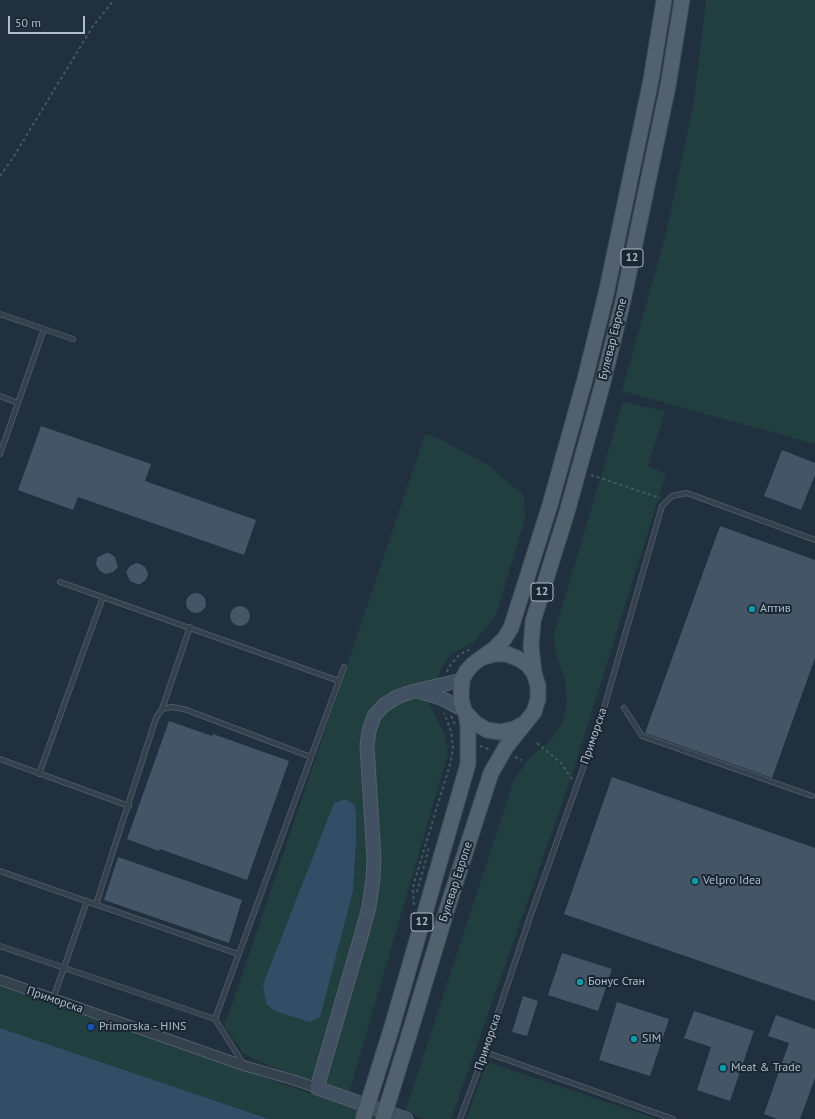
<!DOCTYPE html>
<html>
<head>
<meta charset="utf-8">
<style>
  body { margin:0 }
  #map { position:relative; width:815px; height:1119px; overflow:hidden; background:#20303e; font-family:"PT Sans",sans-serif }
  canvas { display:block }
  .scale { position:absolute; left:8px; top:16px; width:77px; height:18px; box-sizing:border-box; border:2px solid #b0bcca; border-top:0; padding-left:5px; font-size:12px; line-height:14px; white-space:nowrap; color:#b0bcca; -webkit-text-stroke:3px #1a2733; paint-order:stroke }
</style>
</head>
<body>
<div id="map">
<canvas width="815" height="1119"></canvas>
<div class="scale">50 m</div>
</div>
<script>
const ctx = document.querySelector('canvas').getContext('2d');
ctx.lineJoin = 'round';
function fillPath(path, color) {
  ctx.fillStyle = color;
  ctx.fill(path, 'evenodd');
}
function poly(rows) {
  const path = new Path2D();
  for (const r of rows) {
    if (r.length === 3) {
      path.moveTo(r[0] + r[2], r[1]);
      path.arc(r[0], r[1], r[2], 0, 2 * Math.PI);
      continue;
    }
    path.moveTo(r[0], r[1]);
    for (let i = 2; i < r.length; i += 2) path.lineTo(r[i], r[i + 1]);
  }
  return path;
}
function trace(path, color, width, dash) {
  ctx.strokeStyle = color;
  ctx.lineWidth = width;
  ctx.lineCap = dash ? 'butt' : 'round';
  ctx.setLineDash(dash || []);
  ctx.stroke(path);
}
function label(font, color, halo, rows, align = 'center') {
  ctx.font = font + ' "PT Sans",sans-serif';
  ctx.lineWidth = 4;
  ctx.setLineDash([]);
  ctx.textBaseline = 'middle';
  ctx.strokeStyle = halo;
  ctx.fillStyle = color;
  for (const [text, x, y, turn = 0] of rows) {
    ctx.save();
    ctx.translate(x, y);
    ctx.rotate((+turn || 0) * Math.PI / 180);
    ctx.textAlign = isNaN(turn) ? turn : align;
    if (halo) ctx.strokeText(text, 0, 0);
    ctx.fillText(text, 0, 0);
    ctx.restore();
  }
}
fillPath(poly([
  [706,0,815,0,815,444,622,391,666,234,694,101],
  [623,402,665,411,648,466,666,474,573,772,451,1119,425,1119,405,1112,514,780,532,755,549,742,563,722,567,704,565,679,555,651,554,634],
  [425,435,432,435,488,465,524,496,525,518,496,615,474,642,451,654,442,667,429,704,444,733,448,753,349,1093,270,1066,244,1054,224,1025,233,1002],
  [345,799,355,805,356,816,356,842,353,891,275,1011,266,1004,263,984,334,803],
  [0,985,108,1023,384,1119,269,1119,0,1028],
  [487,1062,656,1119,466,1119]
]), '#223f3f');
fillPath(poly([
  [345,799,355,805,356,816,356,842,353,891,320,1017,310,1022,275,1011,266,1004,263,984,334,803],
  [0,1028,269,1119,0,1119]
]), '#324e67');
fillPath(poly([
  [41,426,151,464,145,481,256,520,244,555,78,497,73,510,18,490],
  [782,450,815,463,815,475,801,510,764,496],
  [720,526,815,560,815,658,772,778,645,733],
  [106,553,109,553,115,557,118,567,113,572,106,574,100,571,96,565,97,558,100,556],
  [136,563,140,564,145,567,148,574,146,580,140,584,137,584,130,581,126,572,130,566],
  [196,603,10],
  [240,616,10],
  [169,721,212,736,213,734,289,761,247,880,160,849,159,851,127,839],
  [612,777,815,848,815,1001,564,914],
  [118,857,242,900,229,943,104,900],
  [562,953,612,969,598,1011,548,995],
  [523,996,538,1001,527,1036,512,1032],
  [617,1002,669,1019,650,1076,599,1060],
  [694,1011,754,1031,730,1101,697,1090,711,1047,684,1038],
  [776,1015,815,1029,815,1078,800,1119,777,1119,764,1114,789,1043,768,1036]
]), '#445565');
const lane = poly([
  [0,314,44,329,0,454],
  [44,329,73,339],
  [0,396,18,403],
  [60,582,339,681],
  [624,708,642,736,812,796],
  [162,709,190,627],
  [0,759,129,806],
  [39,774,103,597],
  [0,871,238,954],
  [96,904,156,718,162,709,172,707,184,709,311,757],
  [0,946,215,1019,244,1065],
  [53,999,87,901],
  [215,1019,344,667],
  [485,1052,673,1119],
  [460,1119,485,1052,530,917,602,715,662,506,672,496,687,493,815,540]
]);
const street = poly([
  [0,980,245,1066,294,1080,317,1088]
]);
const secondary = poly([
  [418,691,441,698,464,710,466,713],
  [406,1119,317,1088,362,933,369,907,373,879,374,858,367,746,369,731,374,716,384,705,397,697,411,692,462,680]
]);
const primary = poly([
  [484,657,495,654,507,654,517,658,527,664,534,673],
  [464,710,461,699,462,680,466,672,473,664,495,648,504,639,511,628,550,505,585,379,606,294,651,80,664,0],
  [466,713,475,723,487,730,500,732,514,729,523,724],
  [391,1030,468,764,468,725,466,713],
  [409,1035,448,906,491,773,506,747,534,712,538,699,538,686,534,673,531,647,533,621,567,512,602,386,623,301,668,86,682,0]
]);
trace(lane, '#535f6c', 6);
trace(street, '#535f6c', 11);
trace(secondary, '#535f6c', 15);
trace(primary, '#3e4b57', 17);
trace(poly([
  [0,176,14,156,93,26,114,0],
  [591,475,660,498],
  [447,672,448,668,459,655,472,648],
  [451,716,455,724],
  [537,743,561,763,572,779],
  [480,746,491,750],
  [515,757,522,760],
  [417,892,429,848],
  [414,905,413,890,414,883,451,761,453,747,451,731,444,713]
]), '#405b5c', 2, [3, 3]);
trace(lane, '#35424e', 4.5);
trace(street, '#35424e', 9);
trace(secondary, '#425161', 13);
trace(primary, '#52616e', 15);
const primaryBridge = poly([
  [363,1119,391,1030],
  [383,1119,409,1035]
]);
trace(primaryBridge, '#3e4b57', 17, []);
trace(poly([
  [397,1119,400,1111]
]), '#405b5c', 2, [3, 3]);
trace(primaryBridge, '#52616e', 15);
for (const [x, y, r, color] of [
  [752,609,4,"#0f9aa8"],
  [695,881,4,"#0f9aa8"],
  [580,982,4,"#0f9aa8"],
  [91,1027,4,"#1a4fb4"],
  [634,1039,4,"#0f9aa8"],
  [723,1068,4,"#0f9aa8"]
]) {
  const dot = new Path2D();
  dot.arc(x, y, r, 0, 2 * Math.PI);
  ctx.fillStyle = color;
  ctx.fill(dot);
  trace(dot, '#1a2733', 1.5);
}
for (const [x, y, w] of [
  [632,258,22],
  [542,592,22],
  [422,922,22]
]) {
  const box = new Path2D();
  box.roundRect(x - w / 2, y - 9, w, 18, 3);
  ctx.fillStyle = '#1a2733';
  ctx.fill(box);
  trace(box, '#b0bcca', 1);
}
label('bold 11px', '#b0bcca', null, [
  ["12",632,258],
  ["12",542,592],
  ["12",422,922]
]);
label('12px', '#b0bcca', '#1a2733', [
  ["Булевар Европе",613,339,-76],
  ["Приморска",594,736,-71],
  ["Булевар Европе",456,882,-72],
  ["Приморска",55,1000,19],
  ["Приморска",488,1042,-71]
]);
label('12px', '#b0bcca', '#1a2733', [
  ["Аптив",760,609],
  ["Velpro Idea",703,881],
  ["Бонус Стан",588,982],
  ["Primorska - HINS",99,1027],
  ["SIM",642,1039],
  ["Meat & Trade",731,1068]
], 'left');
</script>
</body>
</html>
